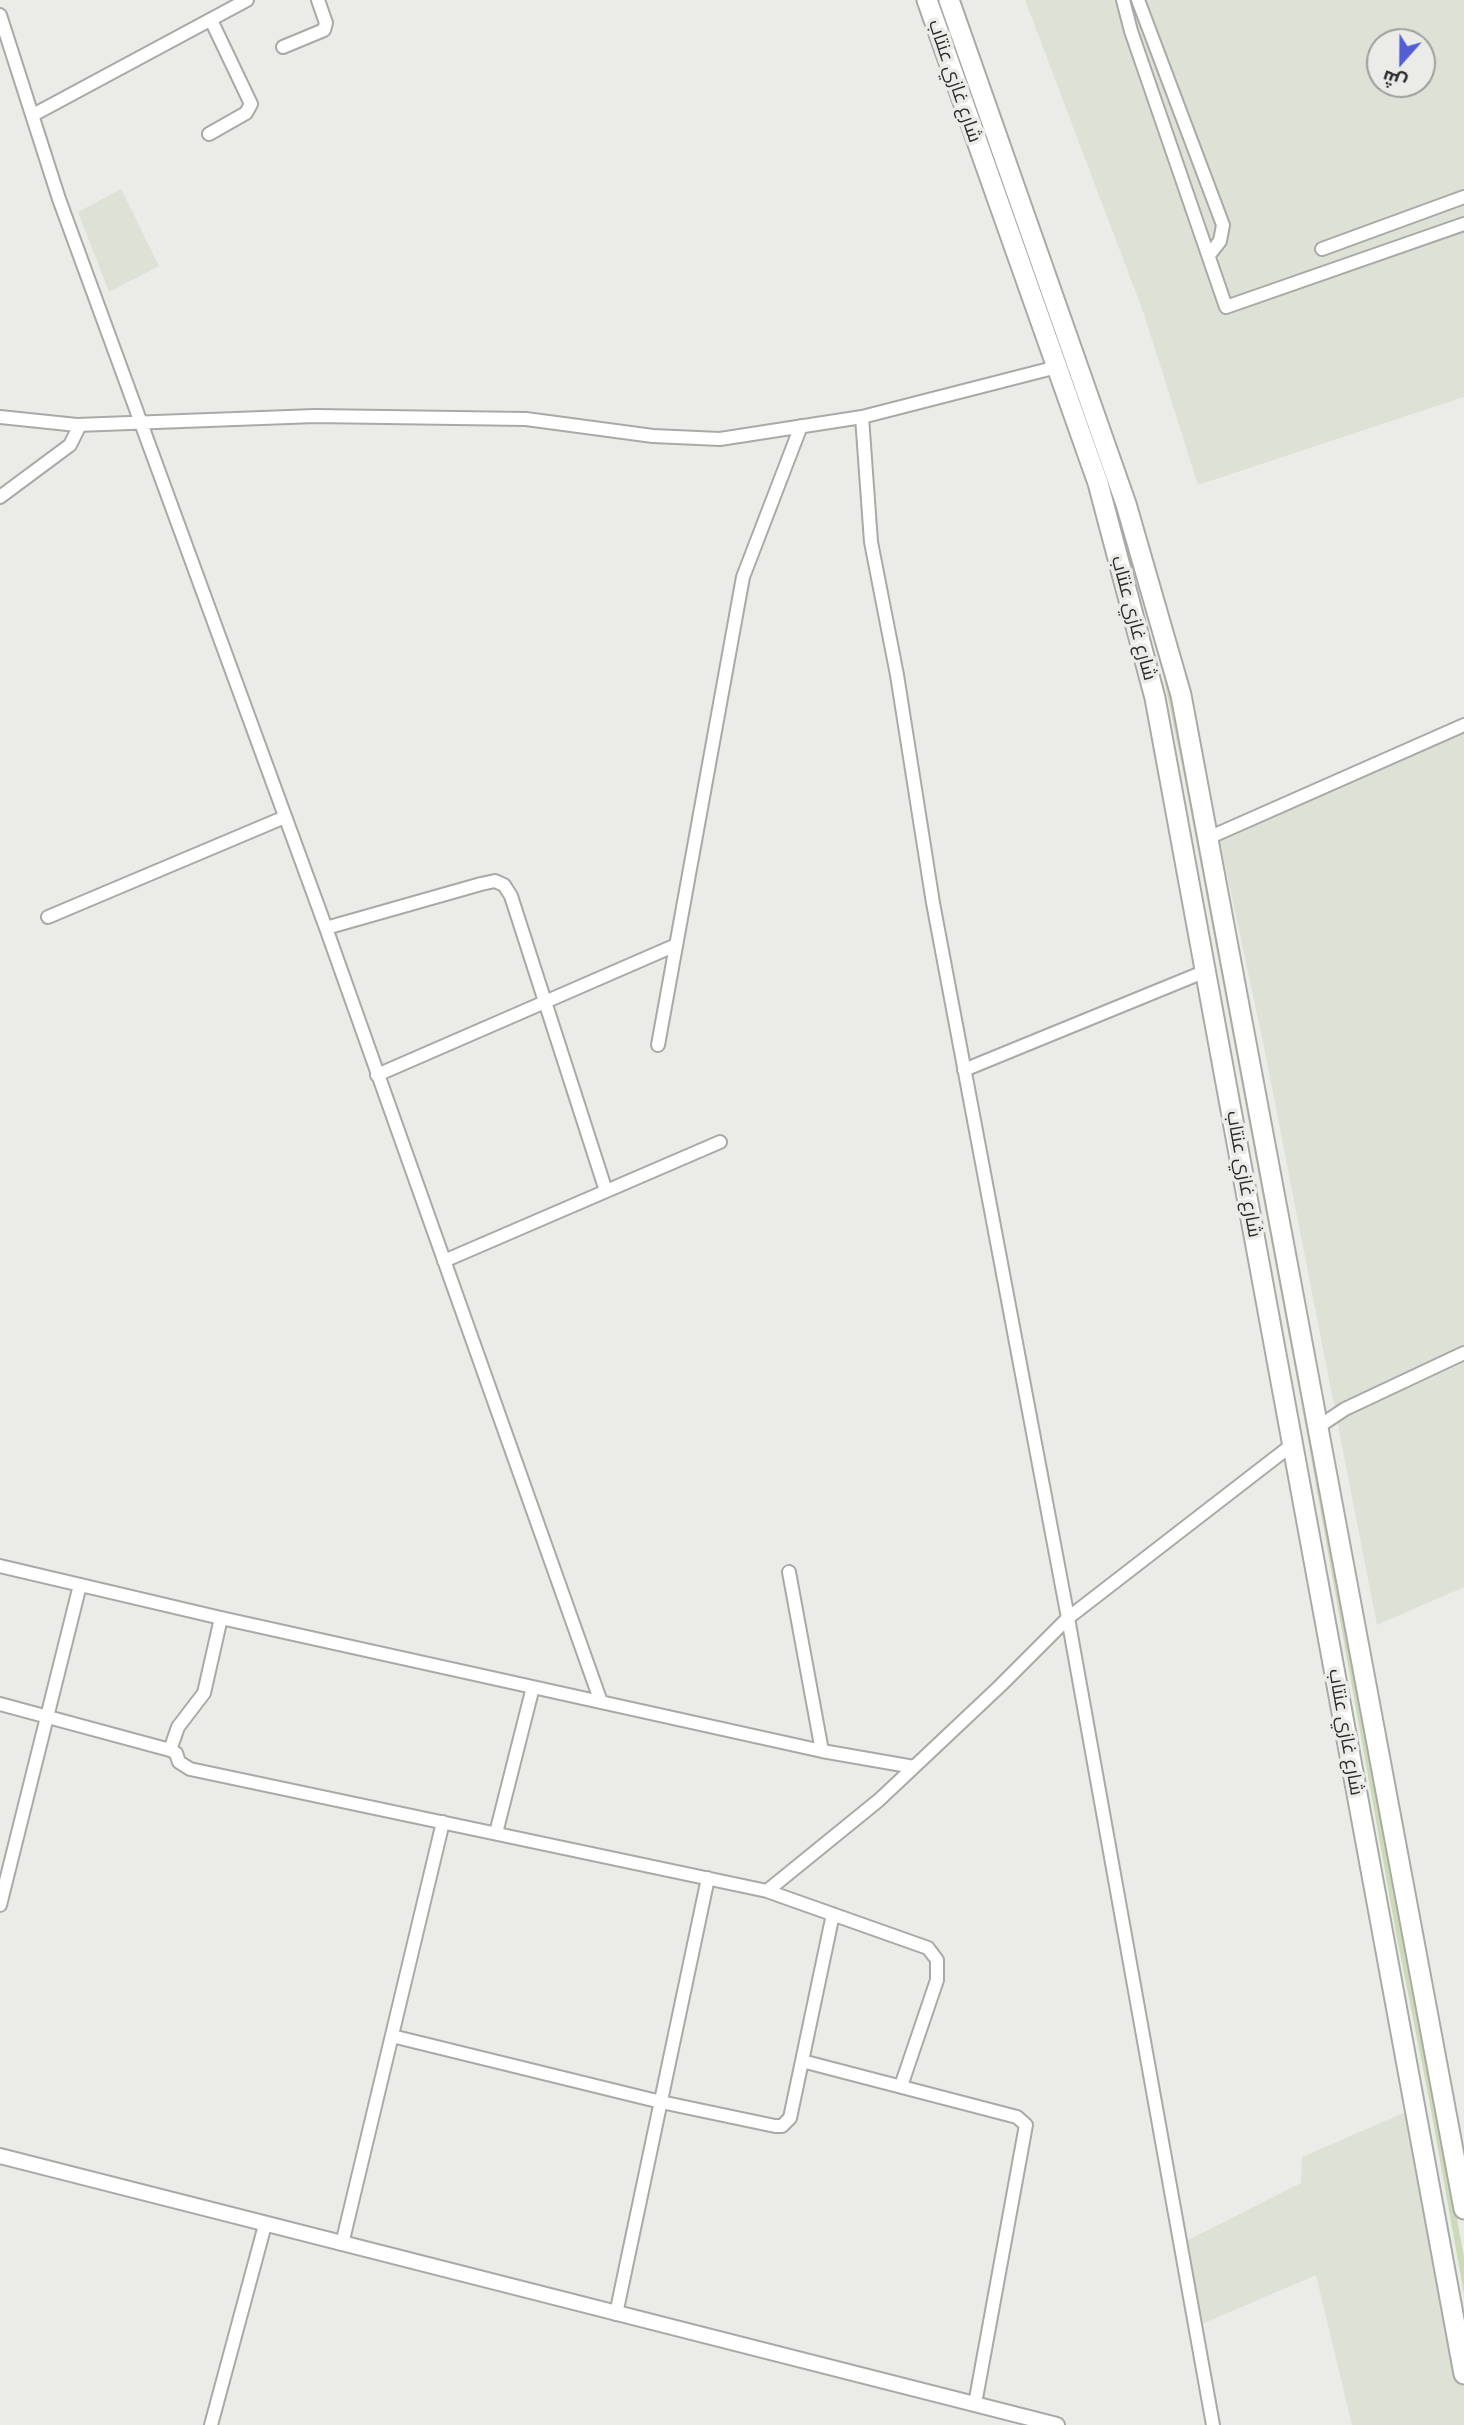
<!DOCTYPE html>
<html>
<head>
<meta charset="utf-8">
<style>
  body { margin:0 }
  #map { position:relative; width:1464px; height:2425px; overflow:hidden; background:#ebece8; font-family:"Golos Text",Cairo,sans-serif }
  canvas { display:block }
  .north { position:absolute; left:1366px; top:28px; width:70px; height:70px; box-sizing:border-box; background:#ebece8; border:2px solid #9e9f9c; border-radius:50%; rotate:201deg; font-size:19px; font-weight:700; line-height:28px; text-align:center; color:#2a2b29 }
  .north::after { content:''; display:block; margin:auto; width:24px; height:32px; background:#535ed5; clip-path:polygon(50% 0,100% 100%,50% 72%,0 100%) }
</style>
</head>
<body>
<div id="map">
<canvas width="1464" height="2425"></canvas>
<div class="north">ش</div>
</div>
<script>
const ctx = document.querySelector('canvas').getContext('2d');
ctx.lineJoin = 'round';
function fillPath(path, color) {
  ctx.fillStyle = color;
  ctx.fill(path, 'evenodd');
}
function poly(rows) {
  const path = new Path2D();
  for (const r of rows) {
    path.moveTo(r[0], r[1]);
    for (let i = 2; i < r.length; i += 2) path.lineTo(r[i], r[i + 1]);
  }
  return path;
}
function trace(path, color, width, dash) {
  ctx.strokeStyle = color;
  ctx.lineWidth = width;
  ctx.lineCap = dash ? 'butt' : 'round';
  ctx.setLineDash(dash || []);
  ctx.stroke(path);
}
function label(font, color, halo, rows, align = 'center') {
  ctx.font = font + ' "Golos Text",Cairo,sans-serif';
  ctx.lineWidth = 7;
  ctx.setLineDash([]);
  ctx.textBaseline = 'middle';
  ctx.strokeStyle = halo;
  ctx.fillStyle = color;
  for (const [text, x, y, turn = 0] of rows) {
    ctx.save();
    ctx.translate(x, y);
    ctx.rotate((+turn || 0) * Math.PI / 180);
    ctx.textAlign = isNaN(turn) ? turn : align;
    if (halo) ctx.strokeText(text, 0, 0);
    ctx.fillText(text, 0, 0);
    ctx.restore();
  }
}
fillPath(poly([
  [1025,0,1464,0,1464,397,1198,485,1144,314],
  [1380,42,1422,42,1422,84,1380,84],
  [121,189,159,266,109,292,78,212],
  [1464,733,1464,1587,1377,1625,1264,1047,1220,841],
  [1406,2112,1464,2381,1464,2425,1352,2425,1316,2275,1195,2327,1180,2244,1301,2183,1302,2157]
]), '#dde1d6');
fillPath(poly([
  [945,14,1064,343,1165,653,1464,2257,1464,2294,1429,2099,1397,1938,1298,1385,1185,781,1158,649,1114,511,942,15]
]), '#ccdab7');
const minor = poly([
  [1123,0,1131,31,1226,307,1464,224],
  [1138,0,1223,225,1220,241,1209,255],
  [0,15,59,199,326,928,601,1702],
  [283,47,324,30,326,23,318,0],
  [33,115,247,0],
  [209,134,246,113,251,104,211,20],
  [1322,249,1464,197],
  [0,417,77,425,315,416,526,419,653,436,720,439,862,417,1057,367],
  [862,417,871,542,897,675,933,903,1068,1618,1213,2425],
  [0,497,70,445,80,425],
  [1208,838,1464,725],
  [48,917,285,817],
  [326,928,481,884,495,881,504,885,511,896,606,1191],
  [658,1045,743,577,801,426],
  [964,1070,1206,971],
  [377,1075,676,945],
  [444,1261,720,1142],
  [1318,1427,1345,1409,1464,1353],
  [0,1566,221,1618,822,1751,914,1767],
  [789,1572,822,1751],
  [0,1704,170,1750,176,1753,179,1762,190,1769,767,1891,928,1948,937,1960,937,1980,901,2086],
  [170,1750,178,1727,204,1693,221,1618],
  [496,1833,533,1687],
  [767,1891,879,1800,1000,1686,1068,1618,1293,1444],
  [0,1905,80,1585],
  [392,2036,661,2102,775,2126,782,2126,790,2118,833,1914],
  [802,2061,1017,2117,1026,2125,975,2404],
  [342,2244,443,1822],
  [616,2314,708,1878],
  [211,2425,265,2225]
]);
const tertiary = poly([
  [0,2156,1057,2425]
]);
const trunk = poly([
  [927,0,1098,483,1155,698,1464,2374],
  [949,0,1126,504,1181,695,1464,2209]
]);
trace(minor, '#a9aaa6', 16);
trace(tertiary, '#a9aaa6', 18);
trace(trunk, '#a9aaa6', 23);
trace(minor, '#fff', 12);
trace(tertiary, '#fff', 14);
trace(trunk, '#fff', 19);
label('19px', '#2a2b29', '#ebece8', [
  ["شارع غازي عنتاب",955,81,71],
  ["شارع غازي عنتاب",1134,618,75],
  ["شارع غازي عنتاب",1244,1174,80],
  ["شارع غازي عنتاب",1346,1732,80]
]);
</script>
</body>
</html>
